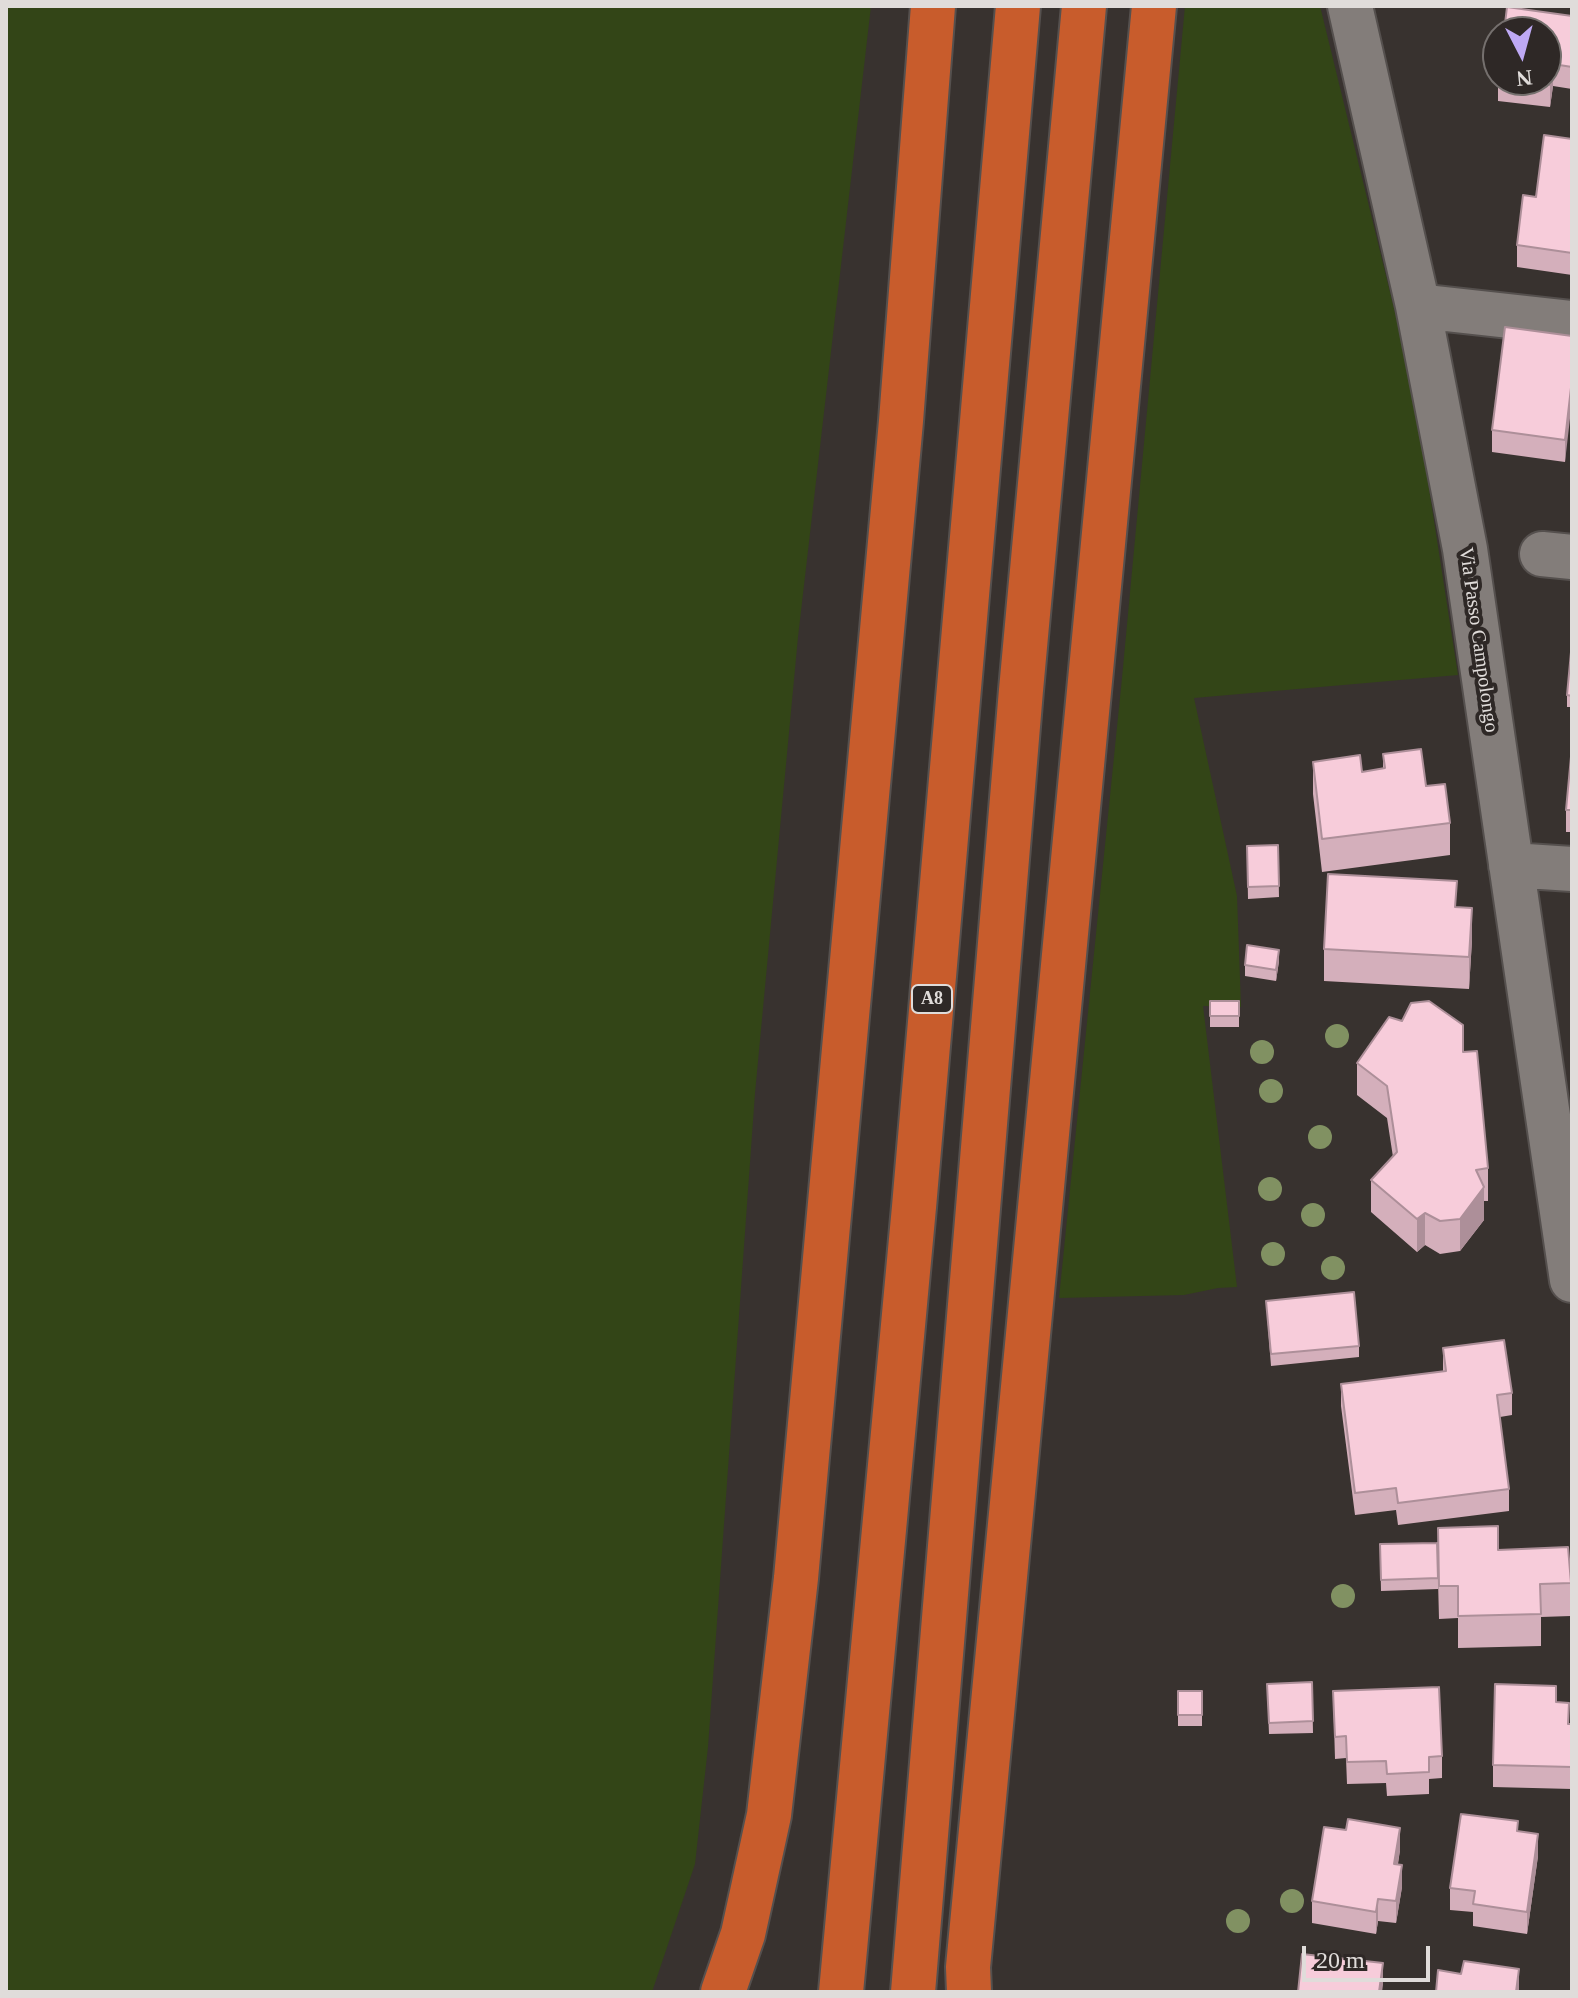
<!DOCTYPE html>
<html>
<head>
<meta charset="utf-8">
<style>
  body { margin:0 }
  #map { position:relative; width:1578px; height:1998px; overflow:hidden; background:#38322f; font-family:Georgia,serif }
  canvas { display:block }
  .frame { position:absolute; inset:0; border:8px solid #e0dcda; pointer-events:none }
  .north { position:absolute; left:1482px; top:16px; width:80px; height:80px; box-sizing:border-box; background:#2e2826; border:2px solid #75706e; border-radius:50%; rotate:174deg; font-size:22px; font-weight:700; line-height:32px; text-align:center; color:#e0dcda }
  .north::after { content:''; display:block; margin:auto; width:28px; height:36px; background:#bea9f4; clip-path:polygon(50% 0,100% 100%,50% 72%,0 100%) }
  .scale { position:absolute; left:1302px; top:1946px; width:128px; height:36px; box-sizing:border-box; border:4px solid #e0dcda; border-top:0; padding-left:10px; font-size:24px; line-height:28px; white-space:nowrap; color:#e0dcda; -webkit-text-stroke:6px #2e2826; paint-order:stroke }
</style>
</head>
<body>
<div id="map">
<canvas width="1578" height="1998"></canvas>
<div class="frame"></div>
<div class="north">N</div>
<div class="scale">20 m</div>
</div>
<script>
const ctx = document.querySelector('canvas').getContext('2d');
ctx.lineJoin = 'round';
function fillPath(path, color) {
  ctx.fillStyle = color;
  ctx.fill(path, 'evenodd');
}
function poly(rows) {
  const path = new Path2D();
  for (const r of rows) {
    path.moveTo(r[0], r[1]);
    for (let i = 2; i < r.length; i += 2) path.lineTo(r[i], r[i + 1]);
  }
  return path;
}
function trace(path, color, width, dash) {
  ctx.strokeStyle = color;
  ctx.lineWidth = width;
  ctx.lineCap = dash ? 'butt' : 'round';
  ctx.setLineDash(dash || []);
  ctx.stroke(path);
}
function label(font, color, halo, rows, align = 'center') {
  ctx.font = font + ' Georgia,serif';
  ctx.lineWidth = 8;
  ctx.setLineDash([]);
  ctx.textBaseline = 'middle';
  ctx.strokeStyle = halo;
  ctx.fillStyle = color;
  for (const [text, x, y, turn = 0] of rows) {
    ctx.save();
    ctx.translate(x, y);
    ctx.rotate((+turn || 0) * Math.PI / 180);
    ctx.textAlign = isNaN(turn) ? turn : align;
    if (halo) ctx.strokeText(text, 0, 0);
    ctx.fillText(text, 0, 0);
    ctx.restore();
  }
}
fillPath(poly([
  [6,6,871,6,798,637,755,1093,708,1747,695,1864,652,1992,6,1992],
  [1185,6,1320,6,1413,386,1458,675,1194,698,1237,896,1241,1007,1203,1006,1237,1287,1218,1288,1184,1295,1059,1298,1122,678]
]), '#334517');
const minor = poly([
  [1350,6,1418,306,1465,549,1572,1280],
  [1418,306,1572,323],
  [1542,554,1572,557],
  [1511,865,1572,869]
]);
const highway = poly([
  [723,1992,743,1934,769,1815,796,1578,901,421,933,6],
  [841,1992,914,1207,1018,6],
  [913,1992,1021,690,1084,6],
  [969,1992,968,1967,1154,6]
]);
trace(minor, '#55504e', 48);
trace(highway, '#55504e', 48);
trace(minor, '#837d7a', 44);
trace(highway, '#c85c2c', 44);
ctx.fillStyle = '#819162';
for (const [x, y] of [
  [1337,1036],
  [1262,1052],
  [1271,1091],
  [1320,1137],
  [1270,1189],
  [1313,1215],
  [1273,1254],
  [1333,1268],
  [1343,1596],
  [1292,1901],
  [1238,1921]
]) {
  ctx.beginPath();
  ctx.arc(x, y, 12, 0, 2 * Math.PI);
  ctx.fill();
}
fillPath(poly([
  [1572,16,1572,89,1553,86,1550,107,1498,101,1498,75,1498,80,1546,80],
  [1572,139,1572,275,1517,267,1517,245,1536,197],
  [1572,336,1565,462,1492,452,1492,430],
  [1572,652,1572,707,1567,707,1567,695],
  [1572,746,1572,832,1566,832,1566,810],
  [1383,754,1426,786,1450,823,1450,855,1322,872,1313,794,1313,762,1362,772,1383,769],
  [1278,845,1279,897,1248,899,1247,846],
  [1457,907,1472,940,1469,989,1324,981,1324,949],
  [1279,961,1276,981,1245,976,1245,965],
  [1210,1001,1239,1001,1239,1027,1210,1027],
  [1463,1052,1488,1168,1488,1201,1484,1201,1484,1220,1460,1251,1440,1254,1425,1245,1417,1252,1371,1212,1371,1180,1393,1157,1387,1118,1357,1095,1357,1063],
  [1266,1301,1359,1346,1359,1357,1271,1366],
  [1443,1348,1512,1393,1512,1415,1500,1417,1509,1489,1509,1511,1398,1525,1396,1510,1355,1515,1341,1406,1341,1384,1443,1371],
  [1380,1544,1498,1550,1571,1583,1571,1616,1541,1617,1541,1646,1458,1648,1458,1618,1439,1619,1438,1580,1438,1589,1381,1591],
  [1312,1682,1313,1733,1269,1734,1267,1684],
  [1178,1691,1202,1691,1202,1726,1178,1726],
  [1333,1691,1442,1756,1442,1778,1429,1779,1429,1794,1387,1796,1386,1783,1347,1784,1346,1758,1335,1759],
  [1556,1702,1569,1724,1572,1724,1572,1789,1493,1787,1493,1765],
  [1518,1831,1538,1856,1527,1934,1473,1926,1473,1912,1450,1910,1450,1888],
  [1400,1850,1398,1864,1402,1887,1396,1923,1378,1921,1376,1934,1312,1923,1312,1901]
]), '#d4afbb');
fillPath(poly([
  [1553,64,1553,86,1550,107,1550,85],
  [1572,379,1572,401,1565,462,1565,440],
  [1472,908,1472,940,1469,989,1469,957],
  [1279,950,1279,961,1276,981,1276,970],
  [1484,1187,1484,1220,1460,1251,1460,1219],
  [1425,1213,1425,1245,1417,1252,1417,1219],
  [1400,1828,1400,1850,1394,1886,1394,1864],
  [1538,1834,1538,1856,1527,1934,1527,1912],
  [1402,1865,1402,1887,1396,1923,1396,1901],
  [1378,1899,1378,1921,1376,1934,1376,1912],
  [1383,1963,1383,1985,1382,1992,1379,1992],
  [1519,1969,1519,1992,1516,1992]
]), '#ad8f99');
const building = poly([
  [1507,7,1572,16,1572,67,1553,64,1550,85,1507,80,1546,80,1546,32,1504,32,1507,7],
  [1544,135,1572,139,1572,253,1517,245,1523,195,1536,197,1544,135],
  [1505,327,1572,336,1572,379,1565,440,1492,430,1505,327],
  [1571,652,1572,652,1572,696,1567,695,1571,652],
  [1572,746,1572,810,1566,810,1572,746],
  [1421,749,1426,786,1445,784,1450,823,1322,839,1313,762,1360,755,1362,772,1385,768,1383,754,1421,749],
  [1278,845,1279,886,1248,887,1247,846,1278,845],
  [1328,874,1457,881,1455,907,1472,908,1469,957,1324,949,1328,874],
  [1247,945,1279,950,1276,970,1245,965,1247,945],
  [1210,1001,1239,1001,1239,1016,1210,1016,1210,1001],
  [1429,1001,1463,1025,1463,1052,1477,1051,1488,1168,1476,1170,1484,1187,1460,1219,1440,1221,1425,1213,1417,1219,1371,1180,1397,1152,1387,1086,1357,1063,1389,1017,1402,1021,1411,1003,1429,1001],
  [1354,1292,1359,1346,1271,1354,1266,1301,1354,1292],
  [1504,1340,1512,1393,1497,1395,1509,1489,1398,1503,1396,1488,1355,1493,1341,1384,1446,1371,1443,1348,1504,1340],
  [1498,1526,1498,1550,1568,1547,1571,1583,1540,1584,1541,1614,1458,1616,1458,1586,1439,1586,1438,1528,1498,1526],
  [1437,1543,1438,1578,1381,1580,1380,1544,1437,1543],
  [1312,1682,1313,1721,1269,1723,1267,1684,1312,1682],
  [1495,1684,1556,1686,1556,1702,1569,1703,1568,1724,1572,1724,1572,1767,1493,1765,1495,1684],
  [1439,1687,1442,1756,1429,1757,1429,1772,1387,1774,1386,1761,1347,1762,1346,1736,1335,1737,1333,1691,1439,1687],
  [1178,1691,1202,1691,1202,1715,1178,1715,1178,1691],
  [1461,1814,1518,1821,1517,1831,1538,1834,1527,1912,1473,1904,1475,1891,1450,1888,1461,1814],
  [1348,1819,1400,1828,1394,1864,1402,1865,1396,1901,1378,1899,1376,1912,1312,1901,1324,1827,1346,1830,1348,1819],
  [1302,1954,1383,1963,1379,1992,1298,1992,1302,1954],
  [1464,1961,1519,1969,1516,1992,1436,1992,1438,1970,1461,1974,1464,1961]
]);
fillPath(building, '#f7ccda');
trace(building, '#ad8f99', 2);
for (const [x, y, w] of [
  [932,999,40]
]) {
  const box = new Path2D();
  box.roundRect(x - w / 2, y - 14, w, 28, 6);
  ctx.fillStyle = '#2e2826';
  ctx.fill(box);
  trace(box, '#e0dcda', 2);
}
label('bold 18px', '#e0dcda', null, [
  ["A8",932,999]
]);
label('20px', '#e0dcda', '#2e2826', [
  ["Via Passo Campolongo",1478,640,82]
]);
</script>
</body>
</html>
